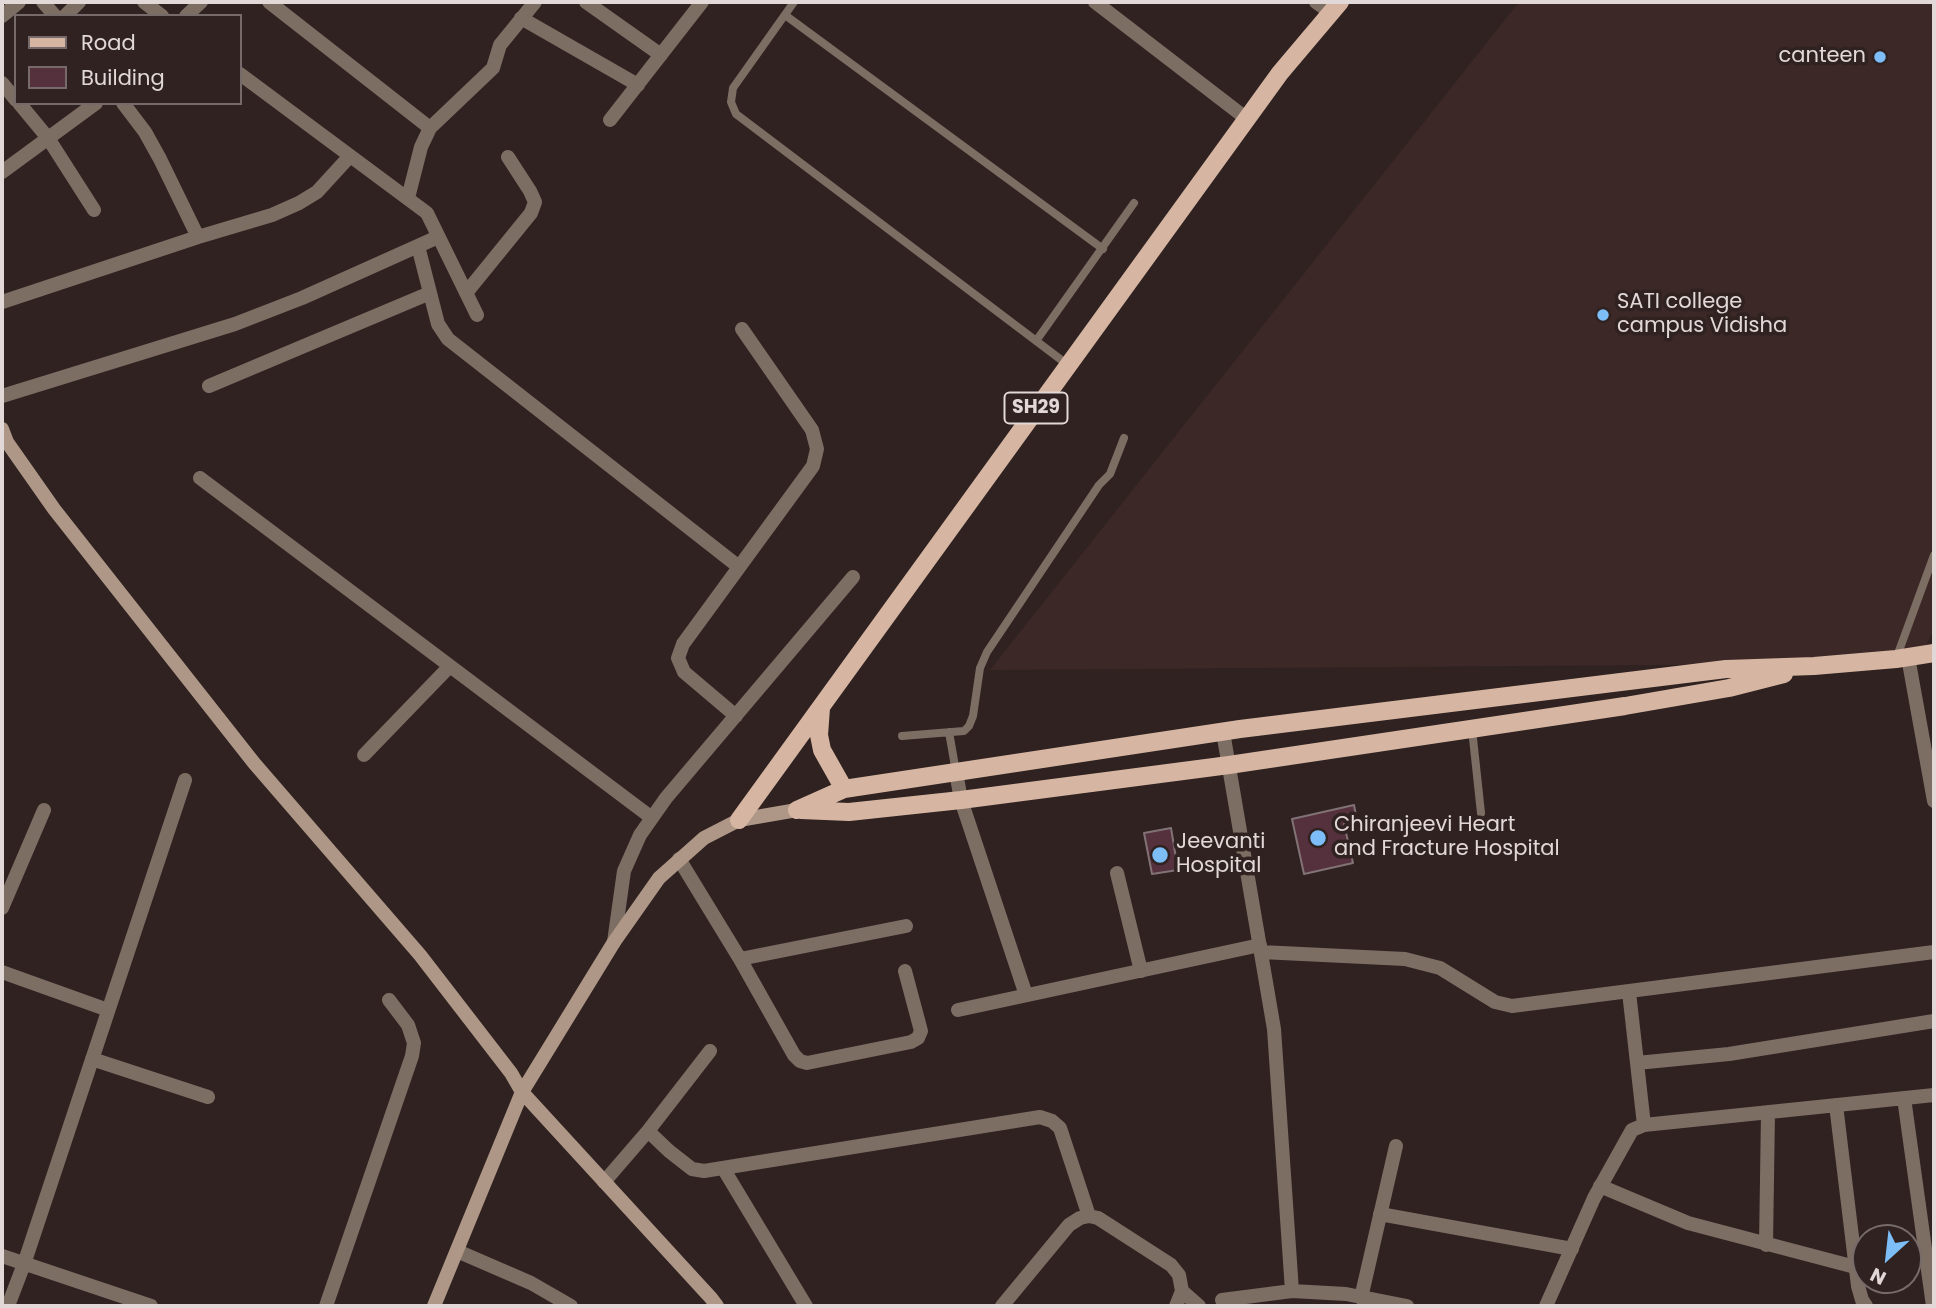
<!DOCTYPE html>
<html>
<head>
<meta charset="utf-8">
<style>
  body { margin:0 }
  #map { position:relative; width:1936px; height:1308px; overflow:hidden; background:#2f2221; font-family:Poppins,sans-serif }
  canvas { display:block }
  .frame { position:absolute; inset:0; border:4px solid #e1d8d7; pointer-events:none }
  .legend { position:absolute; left:14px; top:14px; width:228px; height:91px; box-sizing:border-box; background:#2f2221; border:2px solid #766b6a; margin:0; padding:9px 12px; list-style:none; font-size:21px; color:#e1d8d7 }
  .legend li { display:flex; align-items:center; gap:14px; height:35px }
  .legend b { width:35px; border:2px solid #766b6a }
  .north { position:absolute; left:1852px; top:1224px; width:70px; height:70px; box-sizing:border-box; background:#2f2221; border:2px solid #766b6a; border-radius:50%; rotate:207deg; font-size:19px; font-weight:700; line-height:28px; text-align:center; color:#e1d8d7 }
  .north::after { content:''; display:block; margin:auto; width:24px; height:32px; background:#7dbef9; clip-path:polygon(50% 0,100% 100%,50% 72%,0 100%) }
</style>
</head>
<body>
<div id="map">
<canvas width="1936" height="1308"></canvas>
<div class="frame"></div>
<ul class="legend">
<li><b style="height:9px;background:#d6b6a2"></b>Road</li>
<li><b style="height:19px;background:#55313d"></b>Building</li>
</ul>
<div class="north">N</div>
</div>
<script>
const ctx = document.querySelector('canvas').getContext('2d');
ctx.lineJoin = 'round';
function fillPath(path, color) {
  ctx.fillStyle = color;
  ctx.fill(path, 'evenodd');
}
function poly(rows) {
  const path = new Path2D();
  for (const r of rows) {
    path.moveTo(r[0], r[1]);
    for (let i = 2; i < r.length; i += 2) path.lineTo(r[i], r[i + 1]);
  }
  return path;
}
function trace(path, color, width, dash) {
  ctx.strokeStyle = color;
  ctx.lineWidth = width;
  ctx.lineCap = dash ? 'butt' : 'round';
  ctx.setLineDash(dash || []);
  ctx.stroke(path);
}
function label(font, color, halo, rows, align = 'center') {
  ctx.font = font + ' Poppins,sans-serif';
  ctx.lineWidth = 7;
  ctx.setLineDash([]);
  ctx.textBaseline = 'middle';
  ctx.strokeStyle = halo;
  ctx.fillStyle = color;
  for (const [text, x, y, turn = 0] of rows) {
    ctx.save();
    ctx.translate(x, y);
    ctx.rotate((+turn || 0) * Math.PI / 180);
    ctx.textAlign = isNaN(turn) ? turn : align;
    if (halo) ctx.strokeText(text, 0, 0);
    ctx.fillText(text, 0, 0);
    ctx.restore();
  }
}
fillPath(poly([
  [1519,2,1934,2,1934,628,1919,663,990,670]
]), '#3c2826');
const building = poly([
  [1354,805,1357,821,1344,824,1353,863,1304,874,1292,819,1354,805],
  [1171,828,1178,870,1152,874,1144,833,1171,828]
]);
fillPath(building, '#55313d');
trace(building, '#817276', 2);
trace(poly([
  [794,2,733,88,731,102,736,114,1068,365],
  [785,15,1103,249],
  [1036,341,1134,203],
  [1896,659,1934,555],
  [1472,729,1481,813],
  [949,732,956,772],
  [902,736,964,731,969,726,973,716,980,668,987,652,1099,485,1110,474,1124,438]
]), '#7d6e64', 8);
trace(poly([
  [43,2,55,16],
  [144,2,162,16],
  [269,2,430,128],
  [586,2,661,55],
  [1095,2,1247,119],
  [1316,2,1330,12],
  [2,16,19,2],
  [65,16,79,2],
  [186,16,201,2],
  [521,18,638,85],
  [240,74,427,213,477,315],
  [2,83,16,100],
  [19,103,48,138,94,210],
  [123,103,145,132,160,159,198,237],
  [610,120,702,2],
  [2,172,96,103],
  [408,198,421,147,430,128,493,68,500,45,535,2],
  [418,246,438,324,448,339,739,567],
  [466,293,531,213,535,202,530,191,508,157],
  [2,302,198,237,272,215,299,203,317,192,350,156],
  [209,386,430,293],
  [2,396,235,324,302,298,438,237],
  [200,478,652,818],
  [1908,657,1934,801],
  [736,716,684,672,678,658,683,644,813,466,817,449,812,430,742,329],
  [1223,732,1274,1029,1292,1291],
  [364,755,450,666],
  [956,772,961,800,1026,995],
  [679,859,740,959,794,1055,800,1061,807,1063,911,1042,918,1038,921,1031,905,971],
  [1117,873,1141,971],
  [2,908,44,810],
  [614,942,624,871,640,835,666,798,853,577],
  [1261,952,1405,959,1440,968,1495,1002,1512,1006,1934,952],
  [740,959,906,926],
  [2,972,108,1010],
  [1629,992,1644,1125],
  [958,1010,1260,945],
  [92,1059,208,1097],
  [1637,1063,1729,1054,1934,1021],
  [1904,1098,1933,1306],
  [1836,1105,1858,1286,1862,1300,1866,1306],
  [648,1131,669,1151,692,1169,704,1171,1040,1117,1052,1121,1060,1128,1089,1216],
  [723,1168,806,1306],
  [604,1182,648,1131,710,1051],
  [1600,1186,1688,1223,1855,1267],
  [1380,1214,1572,1249],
  [1766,1245,1768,1112],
  [457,1251,531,1283,571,1306],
  [2,1256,151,1306],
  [1182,1291,1199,1306],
  [1361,1298,1396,1146],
  [1222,1300,1292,1291,1346,1294,1407,1306],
  [8,1306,24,1264,185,780],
  [326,1306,412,1056,414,1043,408,1025,389,1000],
  [1002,1306,1069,1225,1080,1218,1089,1216,1098,1218,1171,1265,1179,1275,1182,1291,1176,1306],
  [1546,1306,1594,1198,1632,1130,1644,1125,1934,1095]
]), '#7d6e64', 14);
trace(poly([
  [2,429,7,442,54,509,254,763,420,955,511,1073,522,1092,711,1298,717,1306],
  [434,1306,522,1092,614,942,659,878,704,838,739,820,797,810]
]), '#af9787', 14);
trace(poly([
  [821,708,819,735,822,750,844,789],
  [797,810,844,789,1240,729,1726,669,1814,666,1896,659,1934,653],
  [801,810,849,812,961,800,1229,765,1625,706,1729,688,1784,674],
  [739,820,1280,73,1340,2]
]), '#d6b6a2', 18);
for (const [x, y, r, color] of [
  [1880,57,7,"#7dbef9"],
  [1603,315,7,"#7dbef9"],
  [1318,838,9,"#7dbef9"],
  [1160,855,9,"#7dbef9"]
]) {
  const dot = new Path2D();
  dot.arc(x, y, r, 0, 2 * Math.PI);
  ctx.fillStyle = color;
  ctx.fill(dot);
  trace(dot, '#2f2221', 2.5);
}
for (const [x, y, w] of [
  [1036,408,63]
]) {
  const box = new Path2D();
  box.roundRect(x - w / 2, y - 15.5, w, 31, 5);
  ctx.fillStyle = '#2f2221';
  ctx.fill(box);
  trace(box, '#e1d8d7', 2);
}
label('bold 19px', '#e1d8d7', null, [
  ["SH29",1036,408]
]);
label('21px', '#e1d8d7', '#2f2221', [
  ["canteen",1866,57,"right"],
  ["SATI college",1617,303],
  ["campus Vidisha",1617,327],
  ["Chiranjeevi Heart",1334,826],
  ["and Fracture Hospital",1334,850],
  ["Jeevanti",1176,843],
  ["Hospital",1176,867]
], 'left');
</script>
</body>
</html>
